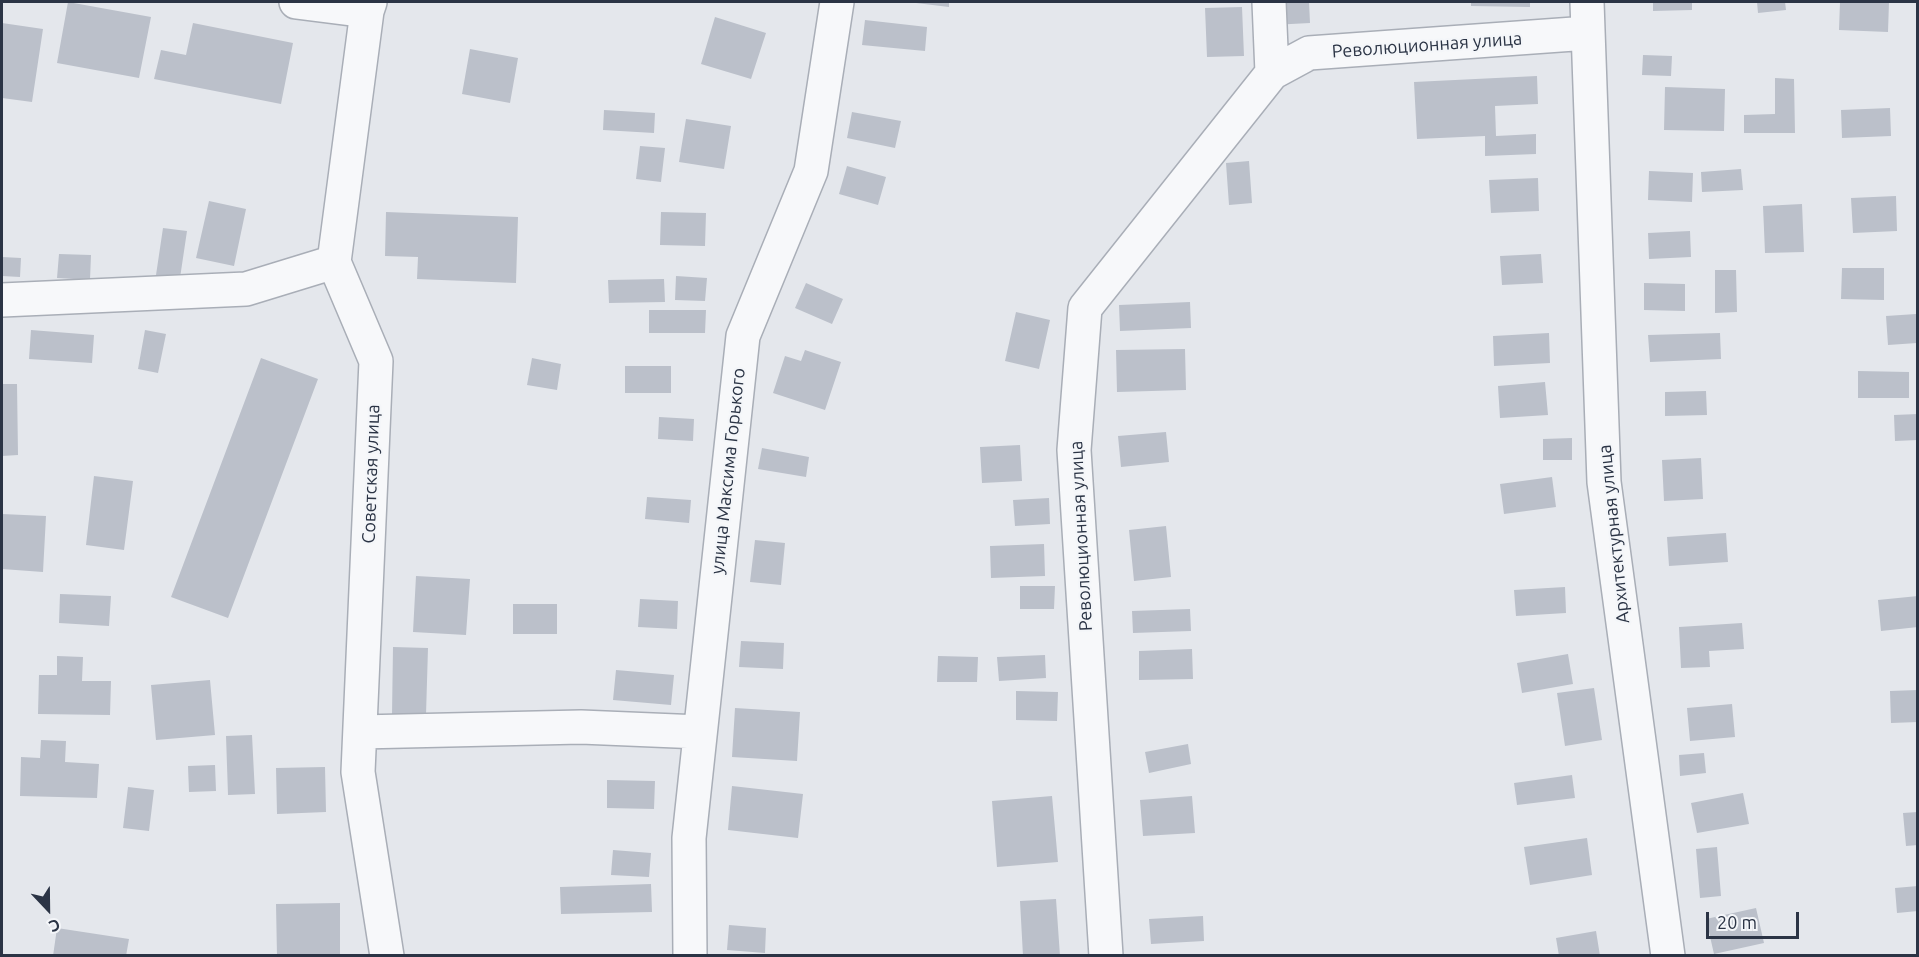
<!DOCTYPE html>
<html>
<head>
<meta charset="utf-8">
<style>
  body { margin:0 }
  #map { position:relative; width:1919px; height:957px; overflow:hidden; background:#e4e7ec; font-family:Ubuntu,sans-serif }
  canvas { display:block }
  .frame { position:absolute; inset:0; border:3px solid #2b3445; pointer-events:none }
  .north { position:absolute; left:18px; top:879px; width:60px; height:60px; -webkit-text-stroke:4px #f4f6f9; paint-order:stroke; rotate:158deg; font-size:16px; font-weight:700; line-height:24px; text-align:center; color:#2b3445 }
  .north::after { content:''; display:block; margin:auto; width:21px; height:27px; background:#2b3445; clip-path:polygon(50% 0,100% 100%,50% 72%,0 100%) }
  .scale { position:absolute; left:1706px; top:912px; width:93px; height:27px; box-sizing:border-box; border:3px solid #2b3445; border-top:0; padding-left:8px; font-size:18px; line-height:21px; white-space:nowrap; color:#2b3445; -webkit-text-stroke:4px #f4f6f9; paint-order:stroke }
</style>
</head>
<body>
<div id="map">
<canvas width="1919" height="957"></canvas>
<div class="frame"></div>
<div class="north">С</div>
<div class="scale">20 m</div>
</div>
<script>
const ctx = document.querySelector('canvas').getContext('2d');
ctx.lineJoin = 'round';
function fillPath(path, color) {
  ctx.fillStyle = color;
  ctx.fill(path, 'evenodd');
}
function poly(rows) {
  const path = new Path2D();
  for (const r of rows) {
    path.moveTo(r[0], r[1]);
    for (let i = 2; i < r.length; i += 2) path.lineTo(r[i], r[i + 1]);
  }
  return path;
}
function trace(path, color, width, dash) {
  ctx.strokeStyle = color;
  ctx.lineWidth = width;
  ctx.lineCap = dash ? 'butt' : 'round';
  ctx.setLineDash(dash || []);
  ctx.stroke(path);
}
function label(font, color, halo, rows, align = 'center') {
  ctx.font = font + ' Ubuntu,sans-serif';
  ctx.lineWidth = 4.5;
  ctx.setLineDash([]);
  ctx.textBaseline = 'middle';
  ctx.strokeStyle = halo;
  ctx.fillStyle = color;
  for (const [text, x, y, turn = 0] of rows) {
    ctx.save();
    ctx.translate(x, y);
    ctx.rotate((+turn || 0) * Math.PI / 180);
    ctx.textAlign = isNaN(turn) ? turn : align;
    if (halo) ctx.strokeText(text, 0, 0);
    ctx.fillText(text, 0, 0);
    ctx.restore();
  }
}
fillPath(poly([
  [68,2,151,17,139,78,57,63],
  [916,2,949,2,949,7,916,3],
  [1271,2,1309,2,1310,23,1272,25],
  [1471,2,1530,2,1530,7,1471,6],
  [1653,2,1692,2,1692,10,1653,11],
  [1757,2,1785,2,1786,10,1758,13],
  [1840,2,1889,2,1888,32,1839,30],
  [1242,7,1244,56,1207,57,1205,8],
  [715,17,766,33,751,79,701,64],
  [865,20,927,27,925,51,862,45],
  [2,23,43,29,32,102,2,98],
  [193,23,293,43,281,104,154,79,161,50,186,55],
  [470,49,518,58,510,103,462,94],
  [1643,55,1672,56,1671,76,1642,75],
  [1537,76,1538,104,1495,106,1496,136,1536,134,1536,154,1485,156,1485,136,1417,139,1414,82],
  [1775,78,1794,79,1795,133,1744,133,1744,115,1775,114],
  [1665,87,1725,89,1724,131,1664,130],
  [1890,108,1891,136,1842,138,1841,110],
  [604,110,655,113,654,133,603,130],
  [852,112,901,121,895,148,847,138],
  [686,119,731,126,724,169,679,162],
  [640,146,665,148,661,182,636,179],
  [1249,161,1252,203,1229,205,1226,163],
  [847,166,886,177,878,205,839,194],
  [1741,169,1743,190,1702,192,1701,172],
  [1649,171,1693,173,1692,202,1648,200],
  [1538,178,1539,211,1491,213,1489,180],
  [1896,196,1897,231,1853,233,1851,198],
  [209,201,246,209,234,266,196,258],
  [1802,204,1804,252,1765,253,1763,206],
  [386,212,518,217,516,283,417,279,418,257,385,256],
  [661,212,706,213,705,246,660,245],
  [163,228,187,231,180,278,156,275],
  [1690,231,1691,257,1649,259,1648,233],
  [59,254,91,255,90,280,57,278],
  [1541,254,1543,283,1502,285,1500,256],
  [2,257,21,258,20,277,2,276],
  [1842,268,1884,268,1884,300,1841,299],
  [1715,270,1736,270,1737,312,1715,313],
  [676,276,707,278,705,301,675,300],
  [664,279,665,302,609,303,608,280],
  [806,283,843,299,832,324,795,308],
  [1644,283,1685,284,1685,311,1644,310],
  [1190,302,1191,328,1120,331,1119,305],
  [649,310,706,310,705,333,649,333],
  [1016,312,1050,320,1039,369,1005,361],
  [1916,314,1917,343,1888,345,1886,316],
  [31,330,94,335,92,363,29,359],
  [145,330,166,334,158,373,138,369],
  [1549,333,1550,363,1494,366,1493,336],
  [1720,333,1721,359,1650,362,1648,335],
  [1185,349,1186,390,1117,392,1116,350],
  [805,350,841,362,825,410,773,393,785,356,801,361],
  [261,358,318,379,228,618,171,597],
  [532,358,561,364,557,390,527,385],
  [625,366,671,366,671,393,625,393],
  [1858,371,1909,372,1909,398,1858,398],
  [1545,382,1548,415,1500,418,1498,386],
  [2,384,17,384,18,455,2,456],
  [1706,391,1707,415,1665,416,1665,392],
  [1918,414,1918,440,1895,441,1894,415],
  [659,417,694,419,693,441,658,439],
  [1166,432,1169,462,1121,467,1118,436],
  [1572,438,1572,460,1543,460,1543,439],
  [1020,445,1022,481,982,483,980,447],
  [762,448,809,457,806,477,758,469],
  [1701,458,1703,499,1664,501,1662,460],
  [94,476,133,481,124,550,86,545],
  [1552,477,1556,507,1504,514,1500,484],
  [647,497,691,500,689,523,645,519],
  [1049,498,1050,524,1015,526,1013,500],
  [2,514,46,516,43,572,2,569],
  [1166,526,1171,577,1134,581,1129,530],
  [1726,533,1728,562,1669,566,1667,537],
  [755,540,785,543,781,585,750,582],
  [1044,544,1045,576,991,578,990,546],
  [416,576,470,579,466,635,413,632],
  [1020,586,1055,586,1054,609,1020,609],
  [1565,587,1566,613,1516,616,1514,590],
  [60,594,111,596,109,626,59,623],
  [1918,596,1918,627,1881,631,1878,600],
  [640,599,678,601,677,629,638,627],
  [513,604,557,604,557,634,513,634],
  [1190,609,1191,631,1133,633,1132,611],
  [1742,623,1744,649,1709,651,1710,667,1681,668,1679,627],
  [741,641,784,643,783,669,739,667],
  [393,647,428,648,426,715,392,715],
  [1192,649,1193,679,1139,680,1139,651],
  [1568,654,1573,684,1522,693,1517,663],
  [1045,655,1046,678,999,681,997,657],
  [57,656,83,657,82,681,111,681,110,715,38,714,39,675,57,675],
  [938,656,978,657,977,682,937,682],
  [616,670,674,675,671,705,613,700],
  [210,680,215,735,156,740,151,685],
  [1594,688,1602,740,1565,746,1557,693],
  [1918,690,1918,722,1891,723,1890,691],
  [1016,691,1058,692,1057,721,1016,720],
  [1732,704,1735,737,1690,741,1687,708],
  [735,708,800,712,797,761,732,757],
  [252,735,255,794,228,795,226,736],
  [41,740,66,741,65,762,99,764,97,798,20,796,21,757,40,758],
  [1188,744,1191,764,1149,773,1145,752],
  [1704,753,1706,773,1680,776,1679,755],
  [215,765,216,791,189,792,188,766],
  [325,767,326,812,277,814,276,768],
  [1572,775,1575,798,1517,805,1514,783],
  [607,780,655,781,654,809,607,808],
  [732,786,803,794,798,838,728,830],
  [128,787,154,790,149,831,123,828],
  [1743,793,1749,824,1697,833,1691,803],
  [1052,796,1058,862,997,867,992,801],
  [1192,796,1195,833,1143,836,1140,800],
  [1918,812,1918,845,1906,846,1903,813],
  [1587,838,1592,875,1530,885,1524,847],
  [1717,847,1721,896,1700,898,1696,849],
  [613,850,651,853,649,877,611,875],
  [651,884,652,912,561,914,560,887],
  [1918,886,1918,911,1897,913,1895,888],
  [1056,899,1060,956,1023,956,1020,901],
  [340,903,340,956,277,956,276,904],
  [1756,908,1764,943,1714,954,1706,919],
  [1203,916,1204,941,1151,944,1149,919],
  [729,925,766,928,765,953,727,950],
  [57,928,129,939,126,956,53,956],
  [1596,931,1600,956,1559,956,1556,938]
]), '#bbc0ca');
const minor = poly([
  [296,2,367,11],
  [370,2,367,11,334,262,376,361,358,772,387,956],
  [1269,2,1272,73],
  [1587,2,1604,482,1668,956],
  [2,300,246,289,334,262],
  [360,732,581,727,700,732],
  [690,956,689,838,743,336,811,171,837,2],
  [1106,956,1074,450,1085,308,1272,73,1309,53,1588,33]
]);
trace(minor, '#a9aeb7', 36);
trace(minor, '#f7f8fa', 33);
label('18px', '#2b3445', '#f4f6f9', [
  ["Революционная улица",1427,45,-4],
  ["улица Максима Горького",728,471,-84],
  ["Советская улица",371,474,-88],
  ["Архитектурная улица",1614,534,-96],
  ["Революционная улица",1081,536,-93]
]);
</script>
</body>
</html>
